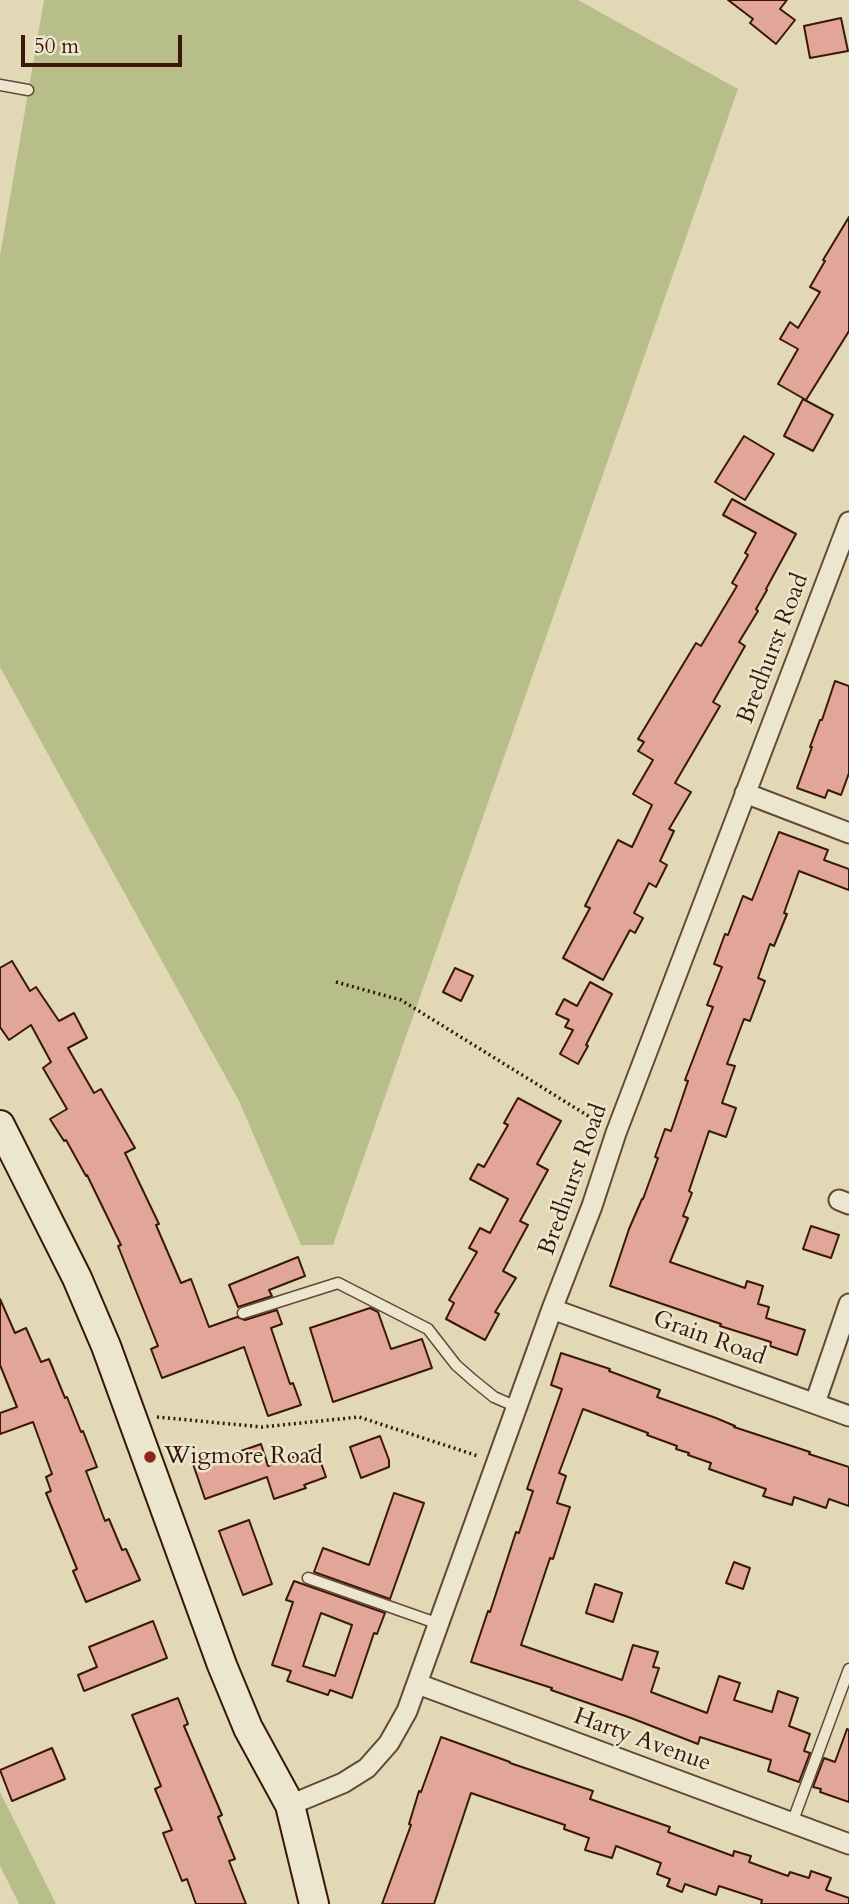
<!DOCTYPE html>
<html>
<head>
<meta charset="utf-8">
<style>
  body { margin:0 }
  #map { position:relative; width:849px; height:1904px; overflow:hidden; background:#e2d8b5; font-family:Cardo,serif }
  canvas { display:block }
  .scale { position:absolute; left:21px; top:35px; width:161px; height:32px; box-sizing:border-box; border:4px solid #39180b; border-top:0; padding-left:9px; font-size:21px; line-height:24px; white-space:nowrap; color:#39180b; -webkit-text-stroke:5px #ece6cf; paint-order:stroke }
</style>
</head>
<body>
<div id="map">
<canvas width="849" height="1904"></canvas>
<div class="scale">50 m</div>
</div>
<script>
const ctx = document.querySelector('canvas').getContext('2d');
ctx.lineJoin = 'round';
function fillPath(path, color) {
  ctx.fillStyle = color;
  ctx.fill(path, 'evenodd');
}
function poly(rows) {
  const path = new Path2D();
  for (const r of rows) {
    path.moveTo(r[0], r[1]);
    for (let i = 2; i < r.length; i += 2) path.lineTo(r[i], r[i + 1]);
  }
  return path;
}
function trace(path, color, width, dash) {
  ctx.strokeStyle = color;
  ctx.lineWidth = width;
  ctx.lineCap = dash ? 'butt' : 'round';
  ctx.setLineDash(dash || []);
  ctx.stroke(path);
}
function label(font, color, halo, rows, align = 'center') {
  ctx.font = font + ' Cardo,serif';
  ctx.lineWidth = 5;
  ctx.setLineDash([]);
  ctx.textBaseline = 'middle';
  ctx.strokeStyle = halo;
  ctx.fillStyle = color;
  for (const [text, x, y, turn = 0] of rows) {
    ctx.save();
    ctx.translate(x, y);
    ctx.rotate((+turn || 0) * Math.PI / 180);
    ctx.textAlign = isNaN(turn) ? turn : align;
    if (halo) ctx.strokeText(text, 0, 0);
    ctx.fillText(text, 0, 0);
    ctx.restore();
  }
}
fillPath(poly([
  [44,0,578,0,738,89,333,1245,301,1245,239,1101,0,667,0,256],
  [0,1792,56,1904,19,1904,0,1866]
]), '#b8be8a');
const building = poly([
  [728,0,787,0,780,9,795,20,776,44,750,23,753,19,728,0],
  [841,18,848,51,810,58,804,26,841,18],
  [849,217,849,331,806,400,778,384,798,349,780,339,790,322,798,328,820,292,810,287,825,261,823,260,849,217],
  [803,399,833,415,813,451,784,436,803,399],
  [744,436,774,454,745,500,715,482,744,436],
  [732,499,796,534,766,589,767,590,756,609,758,611,739,642,745,646,713,702,720,706,675,783,691,792,669,829,674,831,660,861,667,865,656,887,649,883,634,913,643,918,635,933,630,930,603,980,563,958,590,908,585,906,618,840,632,847,652,805,633,794,653,760,638,751,644,742,638,739,696,643,701,646,737,586,732,583,748,555,745,553,756,533,723,515,732,499],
  [835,681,849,686,849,773,841,795,828,790,825,798,797,788,812,747,810,747,820,720,822,720,835,681],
  [779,832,828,850,824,860,849,869,849,890,799,871,784,913,787,914,774,946,770,944,758,978,765,981,750,1021,744,1019,727,1064,735,1066,722,1103,736,1108,726,1137,709,1131,689,1191,692,1193,683,1216,688,1218,670,1262,745,1288,747,1281,763,1286,758,1304,769,1307,766,1318,805,1330,797,1355,770,1346,771,1342,720,1326,721,1324,610,1286,629,1229,642,1199,643,1199,658,1158,655,1157,665,1129,671,1131,688,1081,685,1080,713,1007,707,1005,722,967,714,964,725,934,728,935,743,896,752,900,779,832],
  [12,961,30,991,36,987,59,1021,74,1013,87,1038,68,1048,94,1093,101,1089,135,1148,125,1153,159,1224,156,1225,181,1283,191,1279,209,1327,237,1317,245,1320,277,1310,282,1324,271,1328,290,1384,293,1383,301,1405,268,1416,244,1347,162,1378,151,1349,158,1346,118,1246,121,1245,87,1175,86,1176,66,1140,64,1141,50,1119,67,1109,43,1068,51,1062,31,1025,9,1040,0,1027,0,968,12,961],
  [455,968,473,976,461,1001,443,992,455,968],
  [590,982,612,994,586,1045,588,1046,578,1064,560,1054,573,1030,565,1027,569,1020,556,1014,564,999,577,1006,590,982],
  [518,1098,561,1121,537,1164,548,1170,520,1221,528,1225,503,1271,516,1278,495,1312,499,1314,485,1340,446,1319,454,1303,449,1300,477,1252,469,1248,480,1228,490,1233,508,1199,470,1179,478,1164,484,1167,508,1125,504,1123,518,1098],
  [811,1226,839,1235,831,1258,803,1249,811,1226],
  [298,1257,305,1276,269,1290,272,1296,238,1307,229,1285,298,1257],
  [0,1299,15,1333,26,1328,41,1362,49,1359,65,1398,67,1397,81,1432,83,1431,97,1467,86,1471,105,1521,109,1519,122,1550,126,1549,140,1580,86,1602,73,1571,77,1569,46,1493,51,1491,46,1477,52,1474,33,1422,0,1434,0,1413,17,1407,0,1365,0,1299],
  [370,1308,378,1312,391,1349,422,1339,432,1368,333,1402,310,1328,370,1308],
  [561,1353,610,1369,609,1371,660,1390,657,1397,716,1418,735,1426,734,1427,810,1452,809,1454,849,1467,849,1506,829,1499,826,1508,794,1497,792,1505,763,1496,766,1489,709,1469,711,1463,688,1455,689,1453,676,1449,677,1446,647,1435,648,1433,583,1409,559,1473,566,1476,557,1503,570,1507,553,1559,550,1558,521,1645,622,1680,633,1645,658,1652,653,1667,659,1668,651,1692,707,1713,719,1676,740,1683,734,1700,772,1712,778,1691,798,1698,789,1726,810,1734,804,1751,810,1753,799,1782,768,1771,771,1760,700,1737,698,1744,631,1718,551,1690,552,1688,471,1662,488,1611,490,1612,516,1532,519,1533,533,1491,527,1489,562,1389,551,1385,561,1353],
  [380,1436,389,1460,389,1467,361,1478,350,1447,380,1436],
  [261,1444,268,1466,316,1449,326,1477,304,1485,306,1488,274,1499,267,1477,205,1499,192,1461,216,1453,218,1459,261,1444],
  [394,1493,424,1503,390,1599,314,1572,323,1548,369,1565,394,1493],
  [249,1520,272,1584,243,1595,219,1531,249,1520],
  [734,1562,750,1568,743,1589,726,1583,734,1562],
  [294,1581,385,1613,377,1634,374,1633,352,1698,330,1690,328,1695,287,1681,291,1671,272,1665,293,1602,286,1600,294,1581],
  [321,1613,352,1625,335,1676,303,1666,321,1613],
  [595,1584,622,1593,613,1622,586,1613,595,1584],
  [153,1621,167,1658,84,1691,78,1675,97,1667,89,1647,153,1621],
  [178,1698,188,1724,184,1726,222,1815,218,1817,235,1859,229,1861,246,1904,196,1904,187,1879,182,1881,163,1833,172,1830,155,1789,161,1786,132,1715,178,1698],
  [847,1729,849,1730,849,1802,820,1792,821,1789,813,1787,824,1758,835,1762,847,1729],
  [441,1737,510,1762,510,1763,593,1791,590,1799,670,1827,668,1832,733,1856,734,1851,751,1856,749,1862,788,1876,790,1872,809,1878,811,1871,831,1878,826,1890,849,1898,849,1904,761,1904,762,1900,719,1886,716,1895,685,1884,682,1892,667,1886,670,1879,657,1874,661,1863,616,1846,612,1858,585,1850,589,1838,564,1829,565,1825,471,1793,434,1904,382,1904,411,1825,409,1824,419,1791,421,1792,441,1737],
  [52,1748,65,1779,12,1801,0,1770,52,1748]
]);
fillPath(building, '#e1a697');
trace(building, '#39180b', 2);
const lane = poly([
  [0,85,28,90],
  [243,1313,338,1283,428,1329,456,1365,473,1380,494,1397,517,1407],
  [308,1578,439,1624],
  [792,1823,849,1669]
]);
const street = poly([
  [745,793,849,833],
  [839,1200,849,1204],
  [552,1309,849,1416],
  [815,1403,849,1304],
  [418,1684,849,1844],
  [290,1805,343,1783,367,1768,389,1743,407,1711,552,1309,592,1206,616,1133,849,522]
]);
const secondary = poly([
  [0,1125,77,1278,106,1346,222,1665,248,1728,290,1805,314,1904]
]);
trace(lane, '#634836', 13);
trace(street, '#634836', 23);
trace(secondary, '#39180b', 32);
trace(poly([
  [336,982,401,1000,598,1122],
  [157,1417,262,1427,359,1417,478,1456]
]), '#39180b', 3.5, [2, 3.5]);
trace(lane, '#ece6cf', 10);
trace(street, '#ece6cf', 19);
trace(secondary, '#ece6cf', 28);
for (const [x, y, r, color] of [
  [150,1457,7,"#8f2418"]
]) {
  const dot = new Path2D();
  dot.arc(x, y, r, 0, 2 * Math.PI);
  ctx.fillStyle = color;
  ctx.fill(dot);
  trace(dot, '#ece6cf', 2.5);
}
label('24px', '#39180b', '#ece6cf', [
  ["Bredhurst Road",774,649,-69],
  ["Bredhurst Road",574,1180,-70],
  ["Grain Road",709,1339,20],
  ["Harty Avenue",642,1741,20]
]);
label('24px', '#39180b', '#ece6cf', [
  ["Wigmore Road",164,1457]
], 'left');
</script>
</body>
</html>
